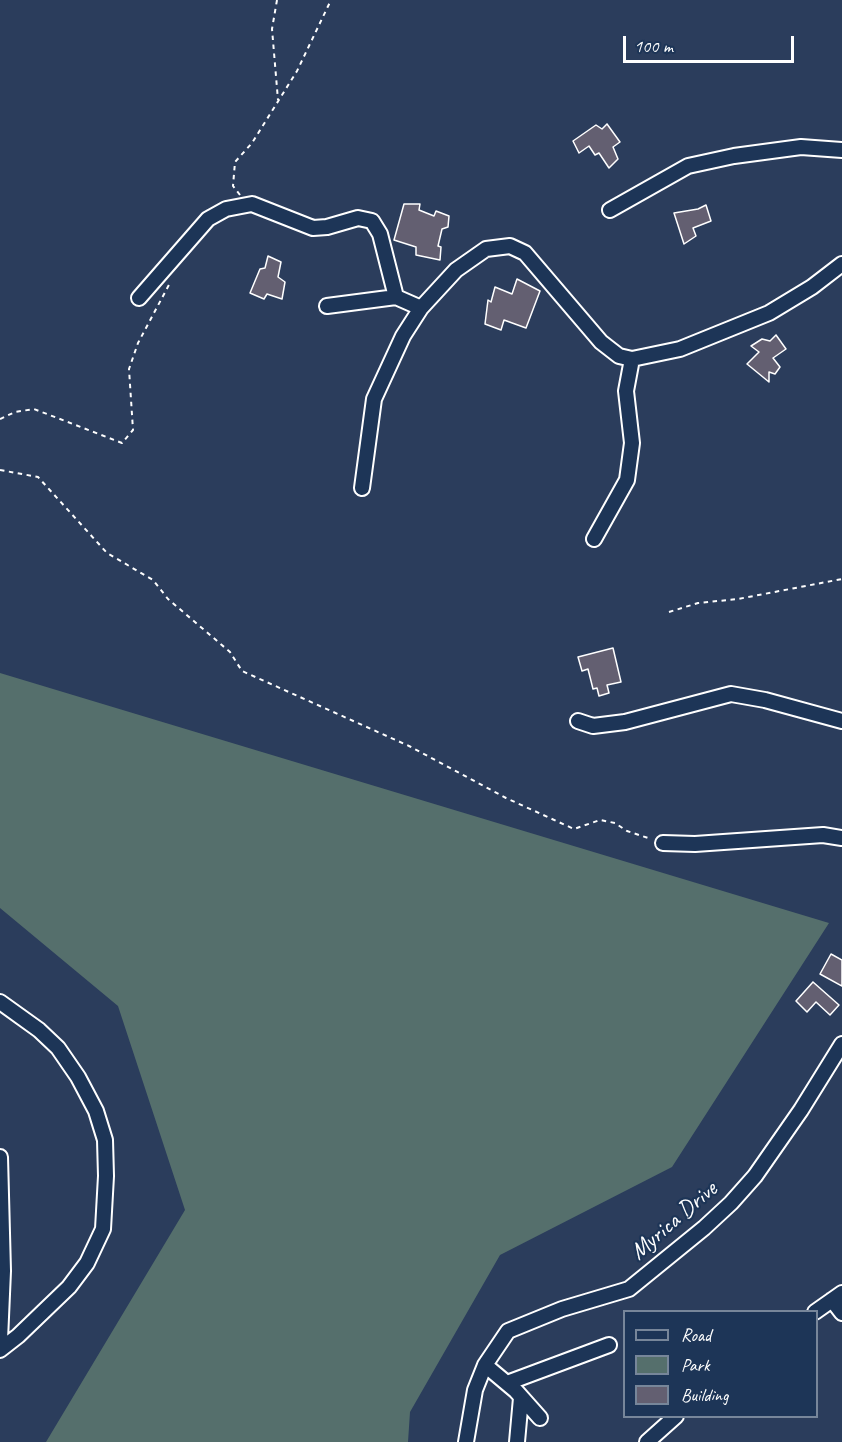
<!DOCTYPE html>
<html>
<head>
<meta charset="utf-8">
<style>
  body { margin:0 }
  #map { position:relative; width:842px; height:1442px; overflow:hidden; background:#2b3d5c; font-family:Caveat,sans-serif }
  canvas { display:block }
  .legend { position:absolute; left:623px; top:1310px; width:195px; height:108px; box-sizing:border-box; background:#1d3557; border:2px solid #77869a; margin:0; padding:8px 10px; list-style:none; font-size:18px; color:#fff }
  .legend li { display:flex; align-items:center; gap:12px; height:30px }
  .legend b { width:30px; border:2px solid #77869a }
  .scale { position:absolute; left:623px; top:36px; width:171px; height:27px; box-sizing:border-box; border:3px solid #fff; border-top:0; padding-left:8px; font-size:18px; line-height:21px; white-space:nowrap; color:#fff; -webkit-text-stroke:4px #1d3557; paint-order:stroke }
</style>
</head>
<body>
<div id="map">
<canvas width="842" height="1442"></canvas>
<ul class="legend">
<li><b style="height:8px;background:#1d3557"></b>Road</li>
<li><b style="height:16px;background:#556f6c"></b>Park</li>
<li><b style="height:16px;background:#635f71"></b>Building</li>
</ul>
<div class="scale">100 m</div>
</div>
<script>
const ctx = document.querySelector('canvas').getContext('2d');
ctx.lineJoin = 'round';
function fillPath(path, color) {
  ctx.fillStyle = color;
  ctx.fill(path, 'evenodd');
}
function poly(rows) {
  const path = new Path2D();
  for (const r of rows) {
    path.moveTo(r[0], r[1]);
    for (let i = 2; i < r.length; i += 2) path.lineTo(r[i], r[i + 1]);
  }
  return path;
}
function trace(path, color, width, dash) {
  ctx.strokeStyle = color;
  ctx.lineWidth = width;
  ctx.lineCap = dash ? 'butt' : 'round';
  ctx.setLineDash(dash || []);
  ctx.stroke(path);
}
function label(font, color, halo, rows, align = 'center') {
  ctx.font = font + ' Caveat,sans-serif';
  ctx.lineWidth = 4.5;
  ctx.setLineDash([]);
  ctx.textBaseline = 'middle';
  ctx.strokeStyle = halo;
  ctx.fillStyle = color;
  for (const [text, x, y, turn = 0] of rows) {
    ctx.save();
    ctx.translate(x, y);
    ctx.rotate((+turn || 0) * Math.PI / 180);
    ctx.textAlign = isNaN(turn) ? turn : align;
    if (halo) ctx.strokeText(text, 0, 0);
    ctx.fillText(text, 0, 0);
    ctx.restore();
  }
}
fillPath(poly([
  [0,673,829,923,672,1167,500,1255,410,1412,408,1442,46,1442,185,1210,118,1006,0,908]
]), '#556f6c');
const building = poly([
  [607,124,620,142,613,147,618,159,609,168,599,153,595,155,589,146,579,153,573,141,596,125,602,129,607,124],
  [404,204,420,204,419,210,434,216,436,211,449,216,448,227,442,229,438,246,441,247,440,260,416,255,416,247,394,240,404,204],
  [706,205,711,221,693,228,696,236,684,244,674,213,698,209,706,205],
  [268,256,281,262,278,277,285,282,282,299,267,294,264,299,250,293,260,269,265,268,268,256],
  [517,279,540,291,526,328,504,320,501,330,485,324,488,300,491,302,495,287,512,294,517,279],
  [776,335,786,349,773,358,780,367,775,374,769,372,769,382,747,364,759,352,751,346,762,339,770,341,776,335],
  [613,648,621,682,607,685,609,693,599,696,597,688,593,689,588,669,582,671,578,657,613,648],
  [831,954,842,960,842,986,820,974,831,954],
  [813,982,839,1005,830,1015,816,1002,807,1012,796,1001,813,982]
]);
fillPath(building, '#635f71');
trace(building, '#fff', 1.5);
const minor = poly([
  [610,210,688,166,734,156,801,147,842,150],
  [139,298,208,219,226,209,252,204,313,228,327,227,358,218,372,221,380,234,396,297,421,308],
  [327,306,396,297],
  [362,488,374,399,403,336,421,308,456,270,486,249,510,246,525,253,601,342,619,356,632,359,680,349,769,313,812,287,842,264],
  [594,539,627,480,632,443,626,391,632,359],
  [578,721,593,726,625,722,731,694,765,700,842,721],
  [663,843,695,844,823,835,842,838],
  [0,1002,39,1030,58,1048,78,1077,96,1111,105,1140,106,1176,103,1229,87,1263,69,1287,18,1336,0,1350],
  [0,1157,3,1271,0,1340],
  [832,1300,842,1313],
  [815,1312,842,1293],
  [485,1365,516,1391,540,1418],
  [507,1383,609,1345],
  [466,1442,475,1390,485,1365,508,1331,562,1309,629,1289,704,1228,731,1203,755,1176,801,1110,842,1044],
  [517,1442,521,1398],
  [647,1442,676,1416]
]);
trace(minor, '#fff', 18);
trace(poly([
  [277,0,272,29,278,100],
  [240,195,233,186,235,162,252,143,297,71,331,0],
  [0,419,15,412,34,409,122,443,133,430,129,369,138,343,171,281],
  [0,470,38,477,107,553,153,580,168,599,230,652,242,671,409,746,506,798,574,829,600,820,615,823,627,831,651,839],
  [669,612,698,603,738,599,842,579]
]), '#fff', 2, [4.5, 4.5]);
trace(minor, '#1d3557', 14);
label('24px', '#fff', '#1d3557', [
  ["Myrica Drive",674,1221,-41]
]);
</script>
</body>
</html>
